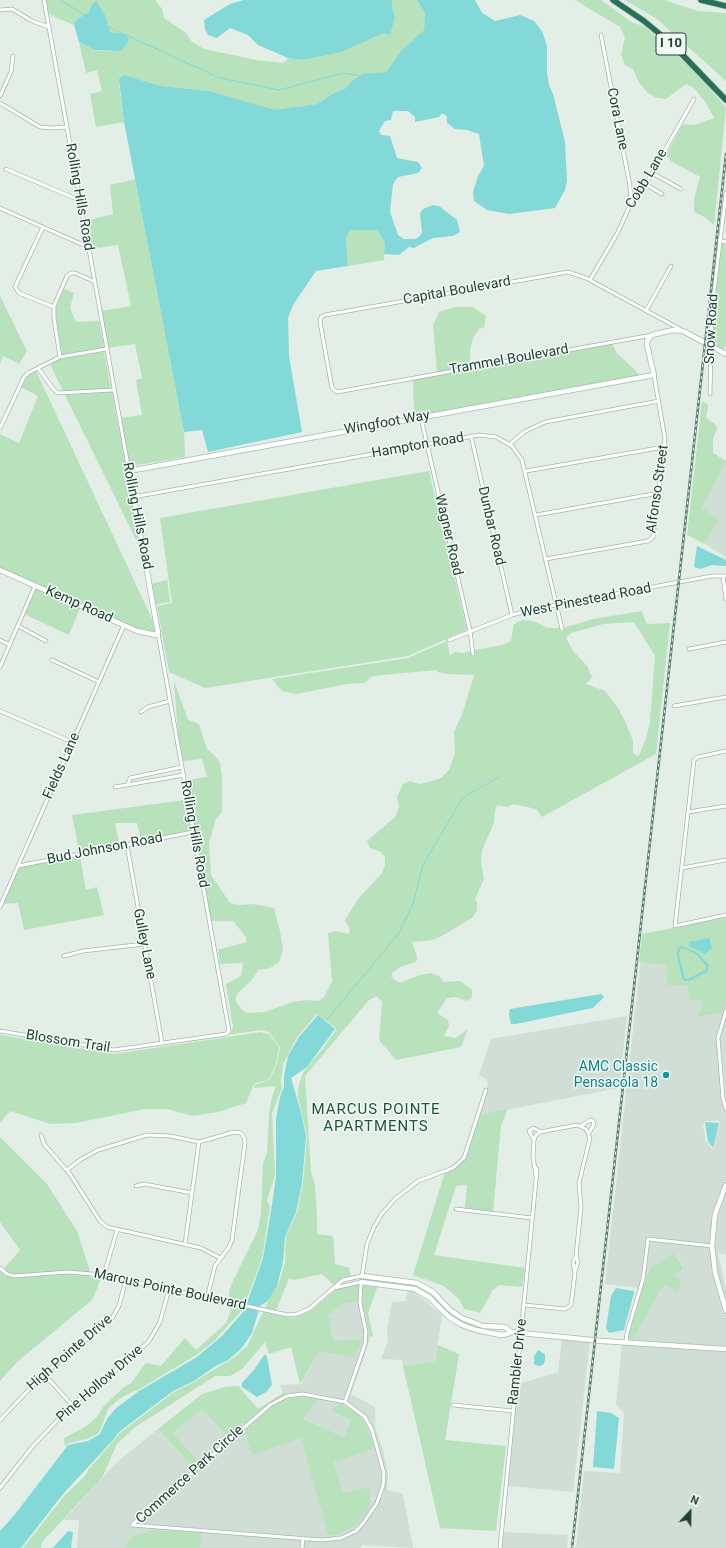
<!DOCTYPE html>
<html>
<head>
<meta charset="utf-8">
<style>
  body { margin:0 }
  #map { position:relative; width:726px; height:1548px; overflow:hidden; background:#e2eee6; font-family:Roboto,sans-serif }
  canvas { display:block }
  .north { position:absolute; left:670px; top:1492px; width:40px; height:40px; -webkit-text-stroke:3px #f3faf5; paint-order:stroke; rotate:22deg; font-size:11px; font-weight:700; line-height:16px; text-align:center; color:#1f4133 }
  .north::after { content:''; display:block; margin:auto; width:14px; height:18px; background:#1f4133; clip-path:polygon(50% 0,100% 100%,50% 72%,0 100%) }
</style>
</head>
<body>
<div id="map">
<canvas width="726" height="1548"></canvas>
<div class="north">N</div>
</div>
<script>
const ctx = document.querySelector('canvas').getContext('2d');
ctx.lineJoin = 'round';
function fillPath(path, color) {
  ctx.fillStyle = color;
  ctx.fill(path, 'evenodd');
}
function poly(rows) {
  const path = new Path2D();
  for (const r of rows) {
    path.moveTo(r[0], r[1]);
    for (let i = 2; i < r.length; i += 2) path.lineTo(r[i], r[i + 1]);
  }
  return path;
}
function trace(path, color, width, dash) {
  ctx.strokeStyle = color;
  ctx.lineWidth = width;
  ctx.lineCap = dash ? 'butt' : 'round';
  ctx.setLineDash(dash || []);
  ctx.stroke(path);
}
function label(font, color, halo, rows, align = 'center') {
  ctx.font = font + ' Roboto,sans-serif';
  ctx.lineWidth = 3;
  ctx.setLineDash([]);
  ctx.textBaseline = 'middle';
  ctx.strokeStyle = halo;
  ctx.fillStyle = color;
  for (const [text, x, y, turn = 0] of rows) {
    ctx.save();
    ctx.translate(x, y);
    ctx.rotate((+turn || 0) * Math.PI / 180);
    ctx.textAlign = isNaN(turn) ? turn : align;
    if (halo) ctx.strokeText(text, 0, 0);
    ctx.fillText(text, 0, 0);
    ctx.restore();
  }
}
fillPath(poly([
  [724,465,726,466,726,557,705,544,718,519,702,508],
  [726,917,726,1006,717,1038,721,1099,726,1113,726,1181,714,1213,710,1244,647,1237,639,1288,605,1284,643,940,674,927],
  [705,1121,719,1121,720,1123,712,1148,706,1142,703,1126],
  [627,1016,619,1088,480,1115,488,1084,487,1080,479,1075,491,1039],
  [726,1016,726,1098,720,1038],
  [726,1188,726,1254,718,1253,726,1290,726,1304,715,1262,714,1233,717,1214],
  [650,1241,710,1247,713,1273,726,1317,726,1347,633,1340,661,1289,677,1276,675,1274,683,1266,673,1253,643,1285],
  [408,1290,412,1290,442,1315,435,1361,403,1366,402,1360,381,1359,388,1342,387,1329,392,1302,405,1301],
  [358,1301,364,1332,364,1343,344,1400,312,1393,283,1393,280,1385,301,1384,320,1351,334,1341,328,1315,346,1303],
  [362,1301,370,1337,364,1357,351,1394,375,1407,375,1427,383,1450,388,1476,387,1490,403,1494,413,1548,362,1545,361,1548,304,1548,304,1540,336,1541,356,1532,369,1518,378,1504,384,1491,385,1473,374,1429,366,1416,347,1401,367,1344,367,1332],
  [562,1338,590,1341,573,1492,508,1486,518,1384,558,1372],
  [622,1342,726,1351,726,1548,576,1548,584,1471,620,1473,624,1413,616,1405],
  [320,1398,341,1402,352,1408,340,1404,336,1414,351,1420,346,1437,303,1419],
  [202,1409,227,1436,242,1422,244,1425,131,1523,132,1526,182,1531,154,1530,126,1544,125,1548,77,1548,79,1520,64,1520,117,1462,158,1429,192,1465,197,1460,173,1433],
  [361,1416,371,1431,381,1467,382,1482,376,1503,363,1521,351,1532,335,1537,321,1538,136,1523,246,1428,252,1454,301,1437,328,1536,335,1535,363,1518,370,1508,370,1487,343,1493,334,1462],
  [202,1532,301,1540,301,1548,200,1548],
  [504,1532,568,1535,567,1548,502,1548]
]), '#d0ded5');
fillPath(poly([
  [45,0,155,0,162,9,164,18,186,33,192,42,204,49,256,60,284,63,288,58,302,60,373,38,384,33,395,17,392,7,392,0,417,0,425,14,424,30,401,51,386,72,352,81,346,88,334,93,317,104,275,111,209,91,161,86,124,75,119,84,124,122,96,127,90,94,102,91,97,70,86,73,79,42,95,50,101,51,121,51,127,44,118,33,110,32,107,25,92,4,89,12,77,19,74,25,50,15],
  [575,0,601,0,633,23,644,26,700,76,726,108,714,225,703,216,694,212,694,199,700,177,671,161,666,155,683,124,695,125,714,118,706,103,694,88,686,84,666,99,657,98,648,93,638,81,633,69,625,65,621,54,625,37,620,27],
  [625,0,664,0,698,11,726,13,726,81,657,19],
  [135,179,184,432,185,457,131,466,130,469,120,418,142,415,136,380,142,378,135,344,107,348,100,311,131,306,118,245,90,249,85,221,113,214,110,185],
  [350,230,377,230,385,243,384,260,348,266,346,238],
  [720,242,726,244,726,345,723,350,709,342],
  [64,289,74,293,70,308,76,322,99,321,104,348,62,355,55,310],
  [0,296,27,351,19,364,3,356,0,364],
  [455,307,473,307,486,316,484,327,479,329,473,338,470,350,470,365,610,340,437,372,433,325,439,312],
  [612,343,616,352,641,376,419,416,414,415,413,380],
  [104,352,111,389,63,391,50,364,61,358],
  [36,371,154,623,155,633,138,629,0,568,0,434,19,443,38,396,21,387,27,376],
  [112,392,117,420,142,552,65,395],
  [702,401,708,405,706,418,716,425,717,429,713,439,713,453,726,461,726,466,724,465,702,508,719,519,705,544,687,535],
  [429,471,467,630,408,656,205,688,169,672,157,606,172,603,160,518],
  [165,563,170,602,157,604,156,606,167,668,151,584,167,580],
  [36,588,80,608,69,635,24,614],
  [642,611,646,623,649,624,670,623,656,754,542,817,536,809,513,804,508,807,497,805,495,810,494,823,482,850,481,862,484,879,475,899,477,902,477,911,472,918,440,937,432,940,412,942,417,957,416,962,402,966,393,972,391,977,398,982,402,982,420,975,431,973,439,976,444,982,460,981,472,990,472,997,467,1001,456,997,447,998,437,1013,448,1020,449,1026,444,1036,456,1038,468,1029,461,1047,396,1060,379,1040,382,1002,377,996,369,1000,305,1076,311,1172,315,1185,317,1216,317,1234,333,1236,335,1264,349,1268,351,1276,342,1278,334,1285,322,1274,294,1280,289,1278,276,1311,264,1309,280,1280,285,1262,286,1237,297,1212,303,1183,307,1136,298,1097,299,1084,304,1071,322,1050,336,1030,336,1028,317,1014,298,1036,283,1064,281,1083,282,1088,272,1113,275,1175,267,1200,270,1207,262,1258,245,1304,230,1301,229,1292,232,1283,258,1230,261,1213,263,1163,267,1153,269,1114,272,1097,276,1086,254,1088,255,1085,270,1079,277,1064,280,1047,270,1033,262,1030,226,1035,231,1033,233,1027,226,984,241,976,243,963,220,964,218,950,246,942,246,937,233,921,211,921,186,780,207,777,202,759,183,761,178,733,174,681,188,720,199,724,207,749,215,756,220,763,222,777,222,812,216,819,209,843,211,875,230,903,239,905,253,904,274,908,280,931,283,950,279,962,270,968,258,970,252,980,238,993,235,1000,242,1010,247,1013,265,1012,293,1002,307,1000,319,1001,325,996,332,981,328,933,336,931,349,934,350,930,345,920,359,898,382,873,385,865,385,857,381,852,370,848,367,841,395,817,399,807,397,797,403,784,410,781,419,784,429,782,441,778,449,770,455,753,454,732,463,712,474,675,448,674,437,672,437,670,372,676,365,683,347,684,296,694,282,691,272,679,408,658,447,641,450,656,454,652,463,653,472,651,472,656,475,655,475,650,502,645,511,641,514,624,523,620,533,621,548,628,560,628,561,632,564,631,563,628,593,619],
  [634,622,655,656,650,722,646,739,639,755,637,756,633,753,633,741,626,723,618,708,605,691,586,684,593,676,590,674,588,667,573,651,566,638,571,633,603,624],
  [185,792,191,831,141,840,137,823,115,823,119,843,79,850,72,815,185,800],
  [80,856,86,890,97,887,104,915,24,930,18,903,3,904,19,867],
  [726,918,726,1003,723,1012,698,1017,703,1000,700,999,689,1001,688,985,668,985,666,965,639,962,642,934],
  [261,1032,269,1034,279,1047,276,1064,269,1079,254,1084,246,1103,218,1112,192,1116,167,1109,145,1109,76,1123,51,1124,10,1111,0,1123,0,1035,114,1054],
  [508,1109,501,1125,493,1212,465,1208,467,1185,456,1186,434,1255,525,1268,522,1287,499,1285,492,1291,480,1313,464,1309,459,1299,444,1286,413,1275,445,1172,458,1167,465,1159,480,1115],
  [0,1137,47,1184,77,1231,89,1268,90,1277,101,1279,92,1300,17,1362,0,1381,0,1273,20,1250,0,1222],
  [673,1253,683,1267,681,1271,675,1274,680,1281,681,1289,677,1293,666,1285,661,1289,633,1340,628,1339,643,1285,651,1268,654,1265,658,1265],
  [359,1284,358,1301,346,1303,328,1315,334,1341,362,1339,355,1358,320,1351,300,1384,291,1347,269,1354,265,1342,242,1369,230,1376,215,1376,134,1428,117,1444,102,1478,42,1542,41,1548,23,1548,65,1495,85,1476,89,1469,120,1433,174,1392,194,1382,236,1356,248,1345,263,1312,292,1318,309,1312,337,1289],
  [363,1284,378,1285,368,1313,373,1336,370,1337,362,1301],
  [231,1305,244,1308,214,1341,196,1355,136,1391,134,1391,119,1399,108,1409,99,1433,87,1439,68,1443,65,1447,64,1438,85,1427,98,1416,103,1407,123,1388,131,1383,146,1363,161,1366,185,1338,196,1350,226,1323,230,1312],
  [438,1345,459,1354,445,1440,506,1446,496,1531,440,1528,403,1366,435,1361],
  [238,1386,258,1409,283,1393,289,1394,269,1403,244,1425,242,1423,227,1436,202,1409,173,1433,197,1460,192,1465,158,1429,202,1394,225,1387],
  [301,1396,320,1398,303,1419,345,1437,351,1420,336,1414,333,1412,334,1408,340,1404,353,1409,361,1416,375,1448,334,1462,343,1493,370,1487,370,1508,363,1518,350,1529,335,1535,328,1536,301,1438,252,1455,247,1440,246,1428,271,1406,282,1400],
  [154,1530,202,1532,200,1548,125,1548,126,1544,134,1536]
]), '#b8e2bc');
fillPath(poly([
  [244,0,392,0,392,7,395,17,390,35,384,33,341,52,302,60,288,58,258,45,248,35,230,28,217,38,208,35,205,29,204,20,230,4],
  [417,0,475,0,482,13,495,21,520,15,534,21,542,31,547,46,547,72,549,85,553,94,565,142,567,181,565,190,555,208,509,214,487,210,474,201,473,192,478,176,484,166,479,134,467,130,455,129,447,123,447,116,442,113,439,117,415,122,415,117,408,111,393,111,391,120,385,121,379,131,381,135,390,136,397,158,418,162,422,168,418,173,398,177,393,184,390,212,398,235,404,239,415,239,420,236,422,232,420,214,423,209,433,205,439,206,457,220,460,232,453,236,433,238,414,248,409,247,399,255,384,254,385,243,377,230,350,230,346,238,348,266,316,271,293,305,288,318,289,356,302,432,208,452,202,430,184,432,124,122,119,79,124,75,161,86,209,91,275,110,317,104,334,93,346,88,352,81,363,74,386,72,401,51,424,30,425,14],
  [96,1,105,15,110,32,125,34,129,39,127,44,121,51,95,50,79,42,74,25,77,19,89,12,92,4],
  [697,546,726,560,726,566,712,565,700,569,694,567],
  [709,938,712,948,705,954,689,946,689,942],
  [682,946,698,953,709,965,707,972,689,981,685,981,682,978,677,955,678,947],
  [681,948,686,949,697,955,706,966,705,970,688,979,685,978,679,955],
  [601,994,604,997,593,1008,516,1024,511,1024,509,1014,510,1009],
  [318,1015,335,1029,307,1067,291,1078,301,1112,306,1136,302,1183,296,1212,285,1237,283,1262,277,1286,268,1301,260,1306,252,1333,241,1349,228,1360,214,1367,194,1381,173,1391,119,1432,113,1440,63,1494,21,1548,0,1548,0,1531,16,1513,68,1445,88,1441,100,1434,107,1419,115,1409,139,1391,197,1357,222,1336,244,1311,263,1258,271,1211,276,1177,276,1119,280,1097,284,1087,284,1076,288,1056,299,1037],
  [705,1122,719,1123,713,1147,708,1142],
  [616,1288,634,1291,634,1293,624,1330,609,1333,606,1328,611,1296],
  [538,1350,545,1354,545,1360,543,1365,538,1366,534,1364,534,1357],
  [265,1354,267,1357,272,1385,266,1392,257,1397,242,1387,242,1383,253,1371],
  [597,1411,611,1413,619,1418,614,1469,593,1467],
  [68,1531,73,1532,71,1548,53,1548]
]), '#83d9d8');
trace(poly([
  [60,0,85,15],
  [108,26,123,34],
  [126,35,220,78,279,90,343,73,360,76],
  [326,1021,399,933,413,904,423,865,463,797,500,777]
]), '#83d9d8', 1);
const street = poly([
  [44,0,129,471],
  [0,10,12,9,32,21,49,27],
  [601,35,630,186,631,203],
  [0,96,11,72,13,56],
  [0,103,40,127,51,128,66,127],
  [6,169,79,200],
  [652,173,681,189],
  [645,184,662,194],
  [0,208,88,247],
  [43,227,15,287,19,293,54,307],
  [719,240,726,242],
  [590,280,618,232,631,203,636,200,644,187,694,99],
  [646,311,671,266],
  [652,335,337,392,332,388,320,322,321,317,325,315,568,272,586,278,680,329],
  [60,357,54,318,54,306,67,276,71,273,75,273,93,281],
  [38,368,54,390,58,393,113,390],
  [710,394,712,308,726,193],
  [421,418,470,631,473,654],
  [0,428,24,377,28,373,60,357,106,349],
  [471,436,512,615],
  [510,444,524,432,545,422,659,401],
  [526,471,664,447],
  [133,497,479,435,496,437,512,446,522,460,562,629],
  [536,515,659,493],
  [546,559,648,541,653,537,665,439,654,375],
  [723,576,726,599],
  [18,626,46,641],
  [0,640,10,645],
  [449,640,512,615,534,609,712,576,726,576],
  [689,649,726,642],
  [52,660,99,682],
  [0,667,35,586],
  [674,706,726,697],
  [0,711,72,742],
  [141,712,148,707,170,701],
  [726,751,698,757,694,760,675,926,726,915],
  [128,784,130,778,182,767],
  [115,787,184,775],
  [688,812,726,806],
  [127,845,162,1043],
  [18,866,193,832],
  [682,868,726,860],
  [0,907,124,625],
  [64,956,83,951,144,944],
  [726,1011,718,1038,723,1098,726,1109],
  [0,1031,114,1050,226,1034,229,1031,158,633],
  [581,1126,590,1120,593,1121,594,1124,589,1133],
  [41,1135,44,1144,70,1174,100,1221,107,1227,201,1248,220,1258],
  [67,1170,80,1160,98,1150,147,1135,170,1136,199,1142,234,1132,241,1133,244,1137,245,1143,232,1240,229,1247,215,1266,207,1298],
  [536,1176,533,1156,534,1140,529,1131,533,1128,541,1132],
  [136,1186,144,1184,192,1193],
  [456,1209,532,1218],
  [185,1244,199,1142],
  [0,1268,7,1274,14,1276,68,1272,104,1275,288,1315,297,1314,309,1309,343,1280,362,1276],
  [575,1271,578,1262,576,1256],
  [104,1275,117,1230],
  [362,1276,367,1244,374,1227,381,1215,395,1199,418,1181,453,1168,464,1158,486,1090],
  [334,1288,361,1282],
  [524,1305,565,1309,571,1305,575,1273,573,1262,576,1256,581,1207,579,1183,590,1138,586,1129,577,1125,540,1132,536,1135,534,1140],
  [626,1341,627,1333,643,1279,648,1239,712,1246],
  [44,1374,72,1405],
  [303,1394,345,1402,365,1417,372,1430,384,1473,383,1486,377,1503,364,1522,356,1531,341,1538,321,1540,132,1525,270,1405,287,1396,303,1394],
  [345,1402,365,1344,366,1332,360,1303,361,1282],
  [453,1405,513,1411],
  [0,1420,44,1374,112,1318,119,1306,126,1279],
  [0,1488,33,1446,72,1405,137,1353,149,1341,160,1322,169,1289],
  [302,1548,303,1538],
  [500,1548,537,1170,534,1165]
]);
const secondary = poly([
  [0,570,137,631,156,635,158,633,129,471,654,375,647,345,647,341,652,335,673,330,683,331,726,354],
  [726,1185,715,1214,712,1246,715,1272,726,1311],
  [362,1276,417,1283,433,1292,449,1309,462,1318,483,1326,505,1327,511,1332,602,1341,726,1349],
  [361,1282,415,1289,430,1298,449,1317,462,1325,476,1330,501,1335,508,1334,511,1332]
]);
const highway = poly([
  [613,0,644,21,673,45,726,100],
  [701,0,726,6]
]);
trace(street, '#a4b7ad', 4.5);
trace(secondary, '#a2beaf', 6);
trace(highway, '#c0cac6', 7);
trace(street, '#fff', 3);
trace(secondary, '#fff', 4.5);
trace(highway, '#287156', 5.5);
const rail = poly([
  [572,1548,726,154]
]);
trace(rail, '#5a7d6e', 2.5);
trace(rail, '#f3faf5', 1, [3]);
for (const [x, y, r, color] of [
  [666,1075,4,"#0f9aa8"]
]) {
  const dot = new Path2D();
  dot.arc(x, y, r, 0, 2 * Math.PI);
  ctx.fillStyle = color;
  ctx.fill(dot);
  trace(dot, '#f3faf5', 1.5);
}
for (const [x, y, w] of [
  [671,44,30]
]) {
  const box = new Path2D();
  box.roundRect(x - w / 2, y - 11, w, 22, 3);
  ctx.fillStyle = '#f3faf5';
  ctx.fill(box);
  trace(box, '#1f4133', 1);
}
label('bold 13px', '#1f4133', null, [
  ["I 10",671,44]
]);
label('14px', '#1f4133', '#f3faf5', [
  ["Cora Lane",617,119,79],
  ["Cobb Lane",647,179,-59],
  ["Rolling Hills Road",79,197,80],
  ["Capital Boulevard",457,291,-10],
  ["Snow Road",712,329,-87],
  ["Trammel Boulevard",509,360,-10],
  ["Wingfoot Way",387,423,-10],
  ["Hampton Road",418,446,-10],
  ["Alfonso Street",658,489,-82],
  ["Rolling Hills Road",137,516,79],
  ["Dunbar Road",491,526,77],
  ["Wagner Road",448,535,77],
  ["West Pinestead Road",586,601,-11],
  ["Kemp Road",79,605,24],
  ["Fields Lane",62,766,-66],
  ["Rolling Hills Road",194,834,80],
  ["Bud Johnson Road",105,849,-11],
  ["Gulley Lane",144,944,79],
  ["Blossom Trail",68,1042,9],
  ["Marcus Pointe Boulevard",170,1290,12],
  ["High Pointe Drive",70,1353,-41],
  ["Rambler Drive",518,1362,-84],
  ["Pine Hollow Drive",100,1384,-41],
  ["Commerce Park Circle",190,1475,-42]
]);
label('14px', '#0d838f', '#f3faf5', [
  ["AMC Classic",658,1067],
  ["Pensacola 18",658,1083]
], 'right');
ctx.letterSpacing = '1px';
label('15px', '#19563d', '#f3faf5', [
  ["MARCUS POINTE",376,1110],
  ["APARTMENTS",376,1127]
]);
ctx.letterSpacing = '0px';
</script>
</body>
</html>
